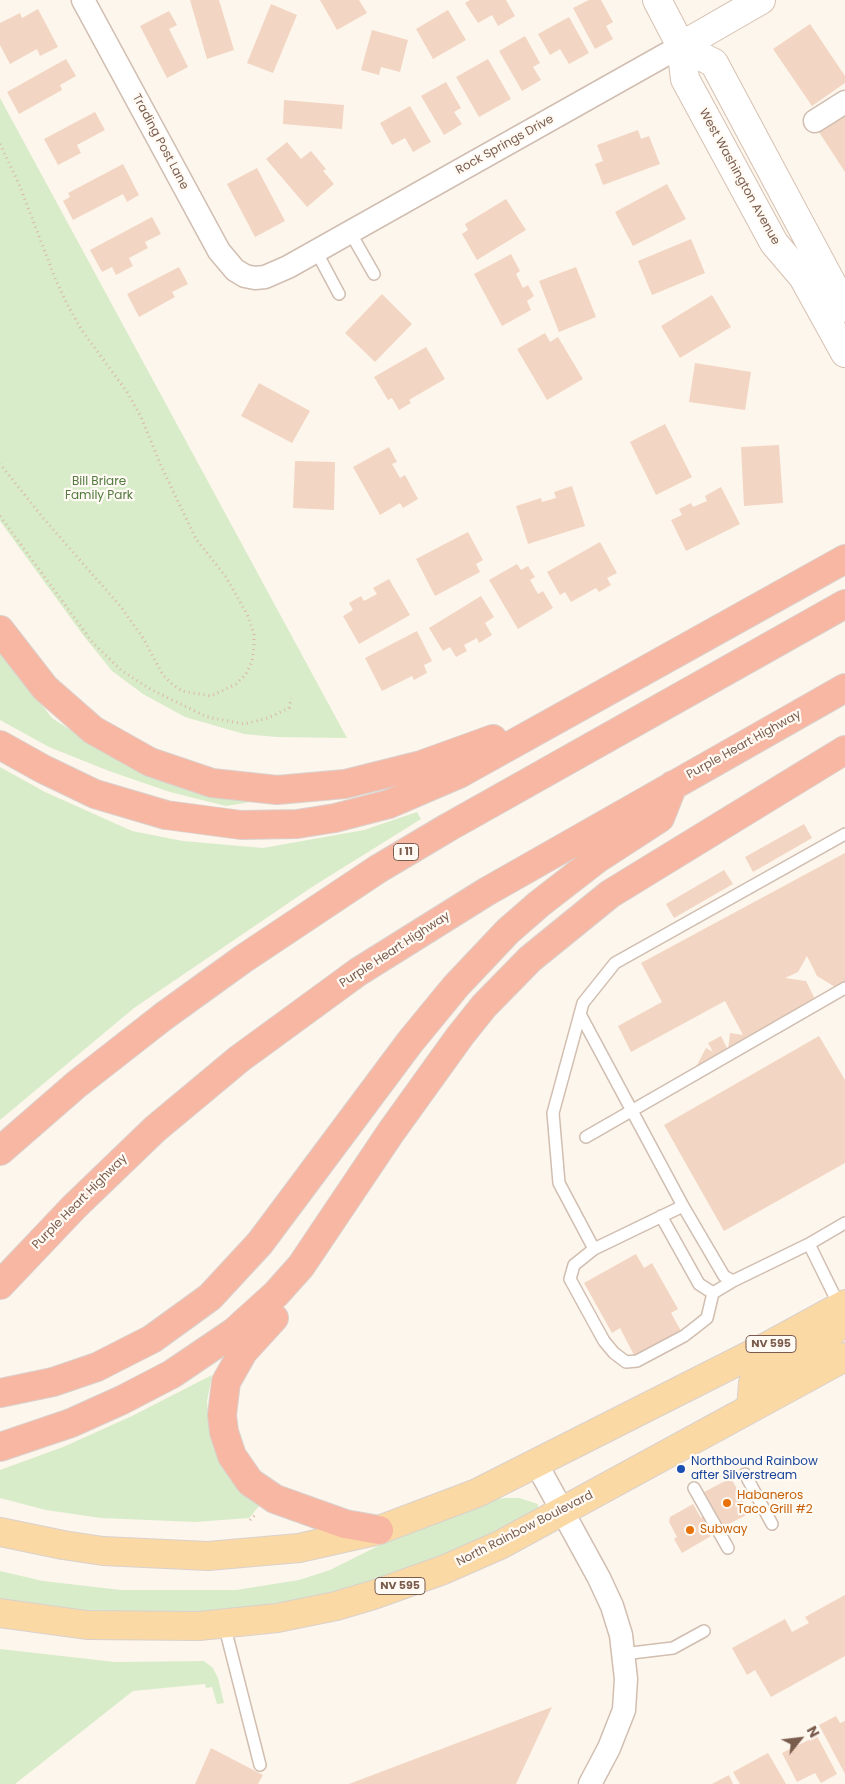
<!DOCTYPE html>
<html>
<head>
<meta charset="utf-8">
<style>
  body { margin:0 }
  #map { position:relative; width:845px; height:1784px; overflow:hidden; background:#fdf6ec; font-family:Poppins,sans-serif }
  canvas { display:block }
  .north { position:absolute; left:775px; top:1714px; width:50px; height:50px; -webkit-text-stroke:4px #fffaf3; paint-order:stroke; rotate:61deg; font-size:14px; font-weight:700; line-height:20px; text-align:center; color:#7a5c4d }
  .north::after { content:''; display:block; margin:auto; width:18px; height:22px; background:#7a5c4d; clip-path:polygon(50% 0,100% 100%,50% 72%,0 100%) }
</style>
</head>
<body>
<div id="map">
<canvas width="845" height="1784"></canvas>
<div class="north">N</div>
</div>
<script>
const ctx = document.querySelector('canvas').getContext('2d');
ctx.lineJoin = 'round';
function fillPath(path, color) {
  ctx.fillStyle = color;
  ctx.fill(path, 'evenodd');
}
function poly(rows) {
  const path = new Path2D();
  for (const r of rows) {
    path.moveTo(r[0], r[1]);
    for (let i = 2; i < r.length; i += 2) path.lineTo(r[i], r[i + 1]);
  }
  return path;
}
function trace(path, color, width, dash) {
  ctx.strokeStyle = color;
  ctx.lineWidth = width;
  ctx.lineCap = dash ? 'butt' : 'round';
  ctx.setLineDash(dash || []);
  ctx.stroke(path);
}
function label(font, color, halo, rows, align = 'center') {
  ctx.font = font + ' Poppins,sans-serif';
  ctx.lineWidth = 4.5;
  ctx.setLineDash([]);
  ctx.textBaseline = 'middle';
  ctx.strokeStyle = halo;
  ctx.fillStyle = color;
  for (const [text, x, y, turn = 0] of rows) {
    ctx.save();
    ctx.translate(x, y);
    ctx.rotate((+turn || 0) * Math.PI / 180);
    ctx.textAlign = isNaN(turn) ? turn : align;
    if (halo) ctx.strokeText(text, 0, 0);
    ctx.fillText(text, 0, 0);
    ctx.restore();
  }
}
fillPath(poly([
  [0,98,347,738,276,737,244,734,185,717,143,694,112,671,83,635,0,521],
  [0,651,52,718,117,760,176,782,257,801,226,806,170,792,109,771,49,747,0,720],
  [0,767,45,792,132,831,183,841,263,848,364,830,417,812,421,819,312,887,134,1008,0,1120],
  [212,1375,207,1401,210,1435,220,1462,231,1481,260,1505,249,1518,195,1522,101,1518,46,1510,0,1498,0,1470,63,1447,132,1416],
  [506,1498,519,1498,538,1504,538,1510,463,1549,373,1581,320,1596,216,1613,124,1616,0,1600,0,1571,43,1581,121,1590,236,1590,299,1580,330,1570,390,1540,494,1499],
  [0,1649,115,1662,204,1661,213,1668,218,1678,224,1703,217,1704,212,1687,206,1688,205,1684,133,1691,15,1784,0,1784]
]), '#d8ecc9');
fillPath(poly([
  [190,0,219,0,234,50,207,59],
  [320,0,359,0,367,13,337,30],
  [470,0,506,0,515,16,498,26,492,15,478,23,465,3],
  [589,0,601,0,613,22,606,26,613,39,595,49,573,8],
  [271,4,297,15,273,73,247,63],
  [38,9,58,47,40,56,37,49,10,64,0,45,0,23,20,13,22,18],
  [448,10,466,40,433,59,416,29],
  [169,11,177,25,169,29,188,67,167,78,140,26],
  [569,17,589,53,569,64,560,49,550,55,538,34],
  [810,24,845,76,845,83,812,106,773,49],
  [372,30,408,40,400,72,381,67,379,75,361,70],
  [525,36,540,63,533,67,541,80,522,91,499,51],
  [66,59,76,76,60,85,62,90,19,114,7,92],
  [488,59,511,99,479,117,456,77],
  [446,82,461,108,454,112,462,124,444,135,421,96],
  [284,100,344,105,342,129,283,124],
  [410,106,431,142,413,152,405,138,392,145,380,123],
  [95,112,105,130,77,145,81,153,58,165,44,139],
  [845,115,845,172,819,132],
  [638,130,641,139,649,136,660,164,603,185,595,164,603,161,597,145],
  [287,142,301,159,311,151,326,169,323,171,334,184,307,207,266,159],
  [123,164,139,195,127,202,123,194,73,220,63,201,70,197,68,193],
  [257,168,285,221,255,237,227,184],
  [667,184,686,219,633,246,615,212],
  [506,199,526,230,477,260,462,234,468,230,465,224],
  [152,217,161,234,145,242,148,248,129,258,133,266,116,275,112,267,102,272,90,250],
  [691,239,705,273,652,295,638,261],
  [511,254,520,271,516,274,523,288,528,285,534,296,527,301,531,310,502,326,474,274],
  [179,267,188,284,172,292,175,297,139,317,127,294],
  [576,267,596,317,559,332,539,281],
  [382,294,412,324,375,362,345,333],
  [712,295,731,327,680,358,661,326],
  [545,333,550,342,558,337,583,379,547,400,517,349],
  [426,347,445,379,409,400,411,403,399,410,392,398,388,400,374,377],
  [695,363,751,372,745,410,689,402],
  [259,383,310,411,292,443,241,416],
  [665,424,692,477,656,495,630,442],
  [779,445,783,503,744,506,741,447],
  [389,447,397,462,392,464,400,478,405,475,418,499,403,508,400,503,380,515,353,467],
  [295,461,335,462,334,510,293,508],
  [572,486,585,526,528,544,516,506,541,498,542,502,556,498,554,492],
  [721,487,740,524,686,551,671,520,682,515,679,509,691,503,693,507,707,501,705,496],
  [468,532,483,560,476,564,480,572,435,596,416,559],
  [600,542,617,573,607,578,611,585,599,592,596,588,571,602,565,592,560,595,547,572],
  [517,564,521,570,528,566,535,577,530,580,538,594,543,591,553,608,518,629,489,580],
  [389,579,410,615,359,644,343,616,353,610,349,603,361,596,364,601,377,594,373,588],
  [481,596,494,617,485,623,492,635,479,643,477,638,464,645,467,651,456,657,450,647,443,651,429,628],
  [417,631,432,661,424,665,427,673,414,680,412,676,382,691,365,658],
  [804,824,812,838,753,872,745,857],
  [845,853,845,987,840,990,817,976,807,956,798,972,785,978,806,981,817,1003,695,1069,706,1048,713,1052,708,1043,721,1036,728,1050,730,1033,743,1035,725,1001,631,1052,618,1026,662,1002,641,963],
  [724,870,733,884,674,918,666,904],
  [819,1036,845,1080,845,1163,724,1231,664,1125],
  [636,1254,644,1268,652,1263,678,1309,671,1313,681,1331,635,1357,620,1328,612,1333,584,1283],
  [731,1478,750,1513,723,1527,704,1492],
  [693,1504,701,1518,703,1516,706,1522,703,1523,711,1536,682,1553,674,1539,677,1537,669,1522,670,1517],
  [845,1595,845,1656,771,1697,755,1670,747,1675,732,1648,785,1619,792,1632,809,1623,805,1617],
  [552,1707,516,1784,349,1784],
  [836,1716,840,1723,845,1721,845,1774,819,1725],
  [817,1736,837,1774,821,1783,815,1773,797,1782,782,1753],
  [211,1748,263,1775,258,1784,195,1784],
  [768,1753,786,1784,740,1784,733,1772],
  [729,1775,733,1784,712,1784]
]), '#f3d5c3');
const lane = poly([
  [350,232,374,274],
  [316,251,339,294],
  [845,834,615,963,583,1003,553,1113,559,1183,594,1249,683,1206,724,1276,733,1281,809,1244,845,1223],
  [580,1014,683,1206],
  [586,1137,845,988],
  [661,1216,699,1284,713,1293],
  [809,1244,840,1307],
  [594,1249,574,1265,570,1279,604,1341,614,1353,626,1362,637,1361,684,1336,697,1326,707,1318,713,1293,733,1281],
  [745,1474,772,1524],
  [694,1488,728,1548],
  [224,1624,260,1765],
  [623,1654,673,1648,704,1631]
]);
const street = poly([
  [83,0,219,251,235,270,245,276,255,278,265,277,288,267,681,46],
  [815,121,845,102],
  [536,1463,599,1578,612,1606,621,1635,626,1679,624,1710,609,1748,590,1784]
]);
const secondary = poly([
  [657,0,681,46,685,79,774,243,803,277,845,353],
  [681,46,714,63,845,308],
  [681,46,761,0]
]);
const primary = poly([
  [751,1408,753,1383,761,1375,827,1338,838,1325,840,1307],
  [0,1532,63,1545,103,1551,208,1556,299,1548,379,1530,477,1493,768,1346,845,1304],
  [0,1613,87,1625,199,1626,277,1618,336,1606,373,1595,443,1570,500,1545,845,1357]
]);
const highway = poly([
  [0,630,45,688,93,730,150,762,212,783,277,790,345,784,421,765,493,739],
  [0,745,43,769,95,794,166,815,241,825,297,824,335,818,389,804,459,774,845,559],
  [0,1151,77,1084,164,1016,243,959,378,869,447,828,845,604],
  [0,1285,74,1207,155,1129,239,1059,358,972,486,892,845,688],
  [274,1318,243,1352,226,1382,222,1415,224,1432,232,1456,250,1482,275,1499,345,1524,379,1530],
  [0,1393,53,1382,97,1367,152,1339,210,1297,260,1243,410,1042,456,986,508,931,539,904,597,859,660,818,673,785],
  [0,1447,71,1423,122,1400,172,1374,234,1332,276,1294,301,1266,391,1132,460,1036,484,1006,530,959,610,894,845,750]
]);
trace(lane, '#d1beb0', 14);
trace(street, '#d1beb0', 25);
trace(secondary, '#d6c0b0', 30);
trace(primary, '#dad1cd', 30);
trace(highway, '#dad1cd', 30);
trace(poly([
  [0,144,19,184,55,278,67,304,81,329,127,392,141,417,162,468,196,539,226,577,247,614,254,634,254,646,252,662,246,674,236,684,211,696,182,691,172,684,163,675,143,638,121,607,44,519,0,464],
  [0,516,93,643,121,670,150,689,207,717,244,724,268,718,289,708,291,698],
  [250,1520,255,1515]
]), '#d9b8a5', 3, [1, 4]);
trace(lane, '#fff', 11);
trace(street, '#fff', 22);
trace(secondary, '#fff', 28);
trace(primary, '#fbd9a5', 28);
trace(highway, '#f7b7a3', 28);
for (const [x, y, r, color] of [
  [681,1469,5,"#1a4fb4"],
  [727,1503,5,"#e8710a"],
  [690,1530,5,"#e8710a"]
]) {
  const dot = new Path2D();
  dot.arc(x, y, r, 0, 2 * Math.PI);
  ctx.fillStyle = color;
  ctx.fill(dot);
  trace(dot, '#fffaf3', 2);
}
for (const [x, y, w] of [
  [406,852,25],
  [771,1344,50],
  [400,1586,50]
]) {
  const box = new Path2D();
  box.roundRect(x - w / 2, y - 8.5, w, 17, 4);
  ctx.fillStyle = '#fffaf3';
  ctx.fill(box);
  trace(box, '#7a5c4d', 1);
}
label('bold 11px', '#7a5c4d', null, [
  ["I 11",406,852],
  ["NV 595",771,1344],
  ["NV 595",400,1586]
]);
label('12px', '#7a5c4d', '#fffaf3', [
  ["Trading Post Lane",160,142,62],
  ["Rock Springs Drive",505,145,-29],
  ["West Washington Avenue",739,177,61],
  ["Purple Heart Highway",744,745,-29],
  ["Purple Heart Highway",395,950,-33],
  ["Purple Heart Highway",80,1202,-45],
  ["North Rainbow Boulevard",525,1529,-27]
]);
label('12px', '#537a41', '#fffaf3', [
  ["Bill Briare",99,482],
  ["Family Park",99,496]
]);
label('12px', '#164399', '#fffaf3', [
  ["Northbound Rainbow",691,1462],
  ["after Silverstream",691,1476]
], 'left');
label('12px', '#c56008', '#fffaf3', [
  ["Habaneros",737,1496],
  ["Taco Grill #2",737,1510],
  ["Subway",700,1530]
], 'left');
</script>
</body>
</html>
